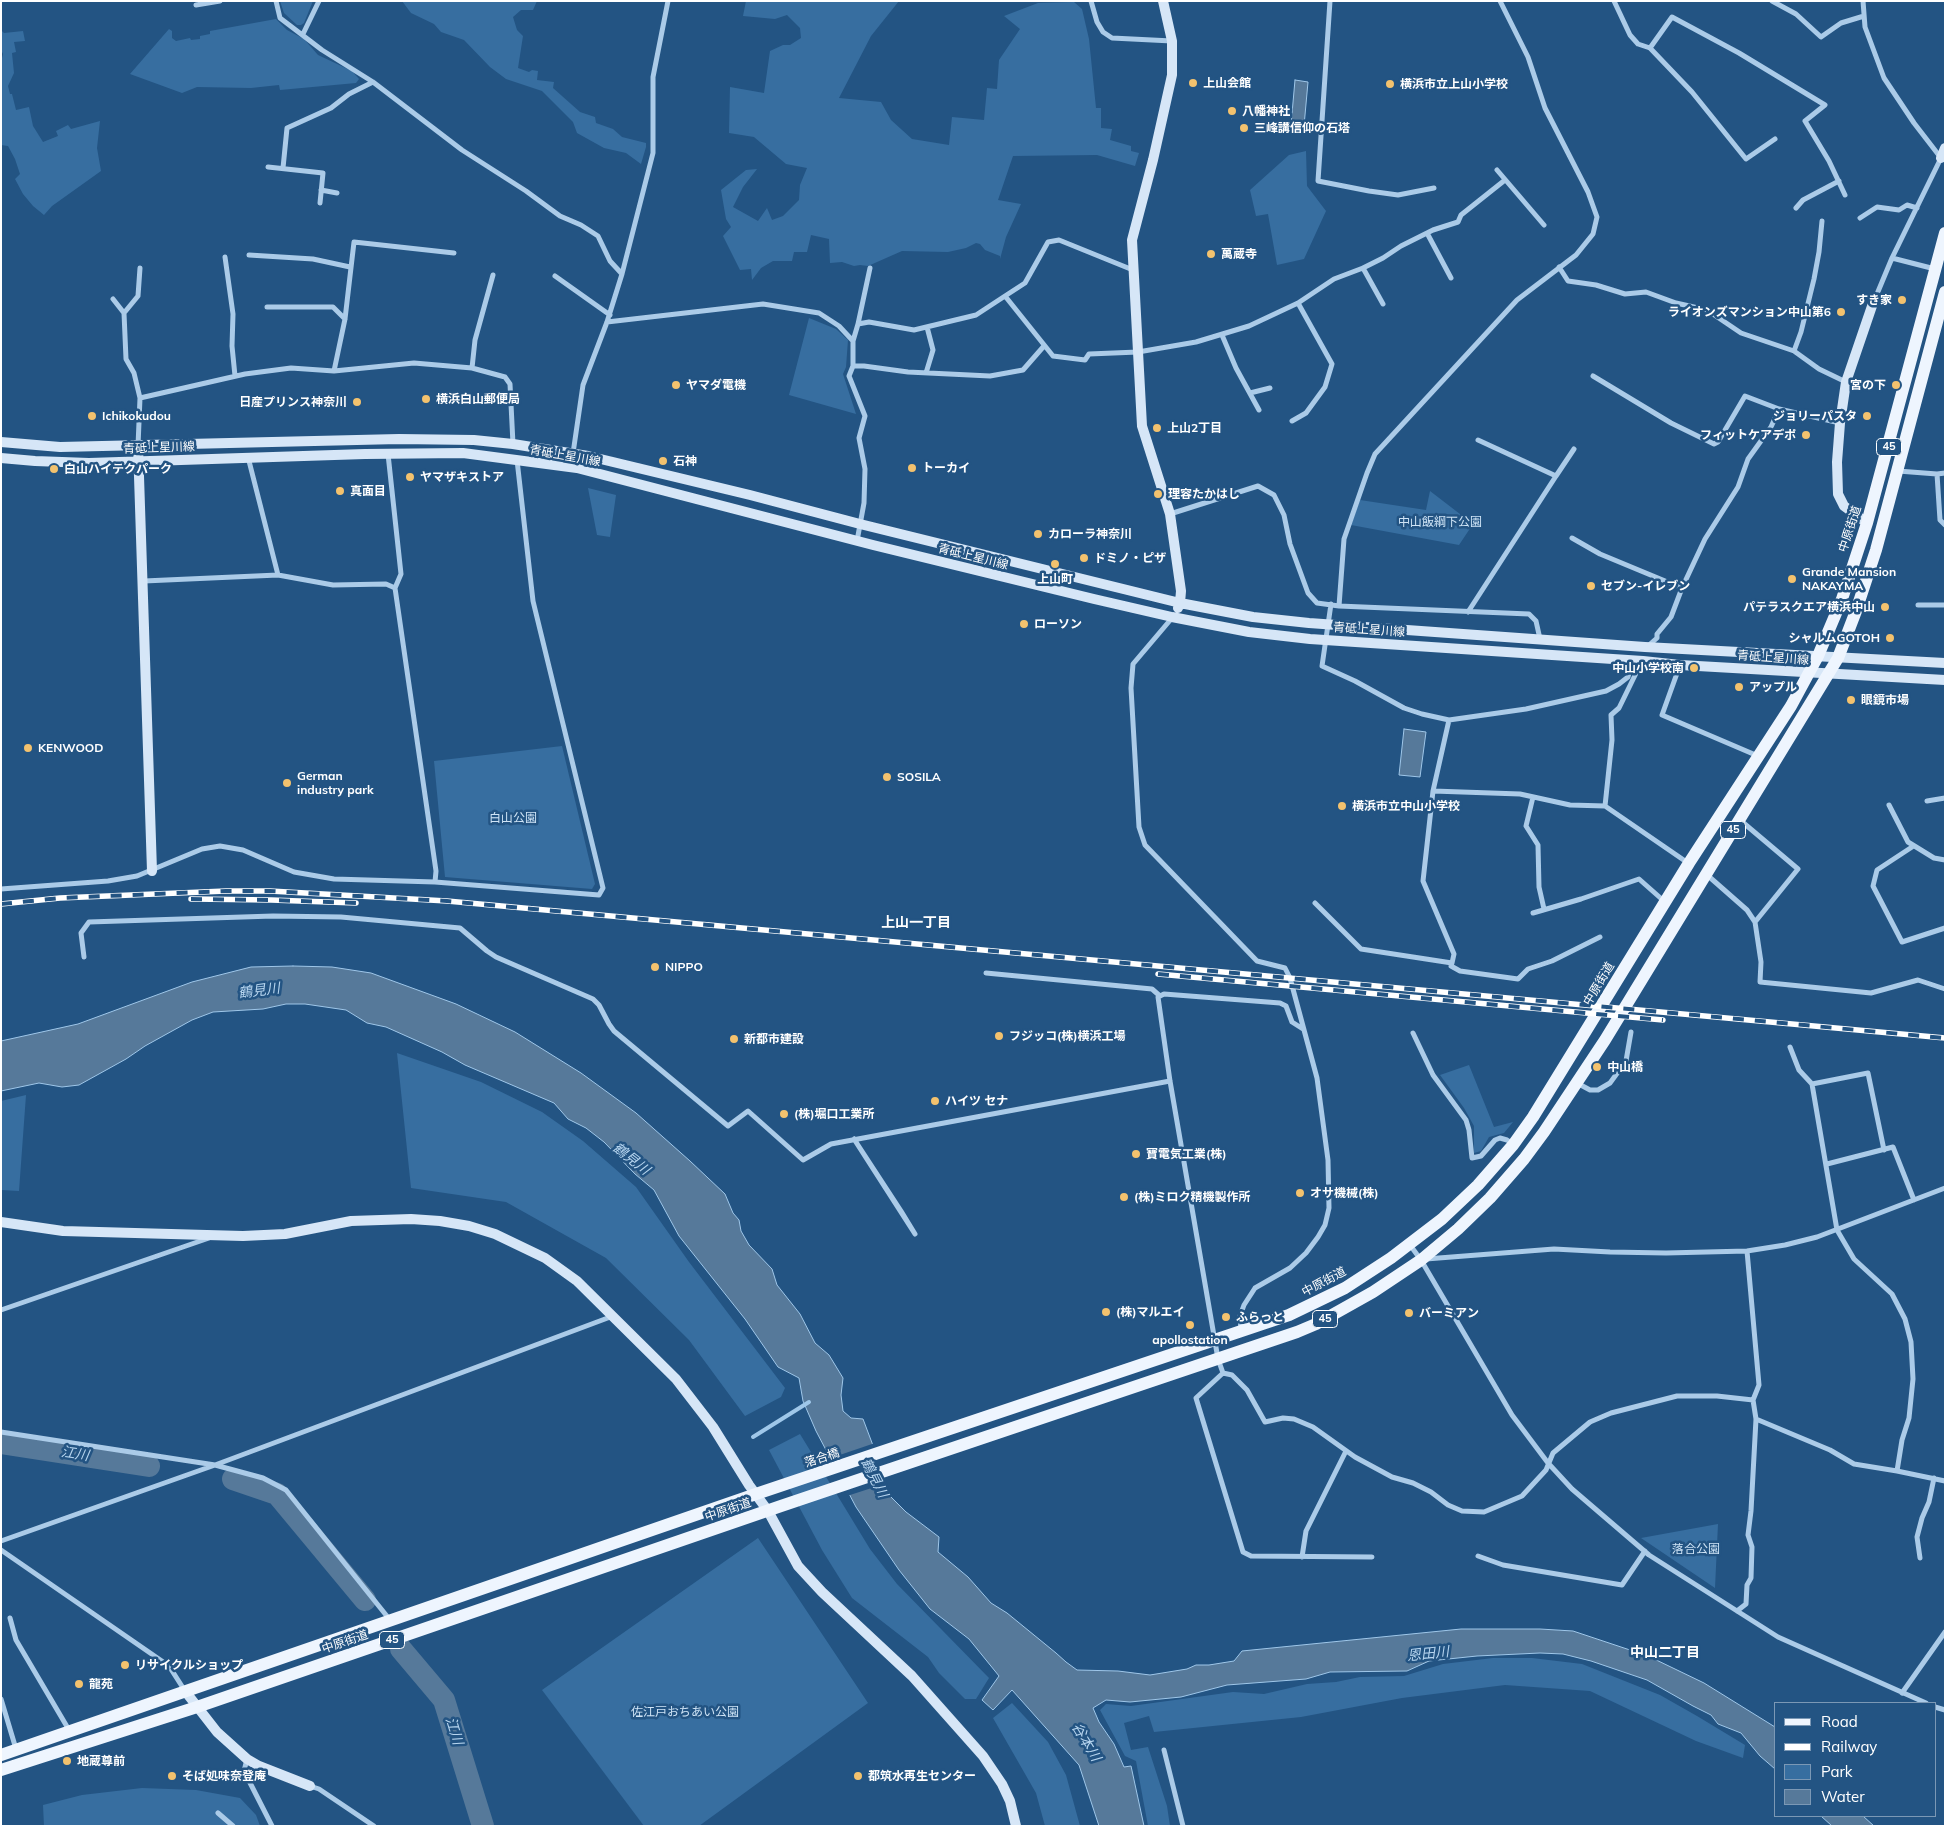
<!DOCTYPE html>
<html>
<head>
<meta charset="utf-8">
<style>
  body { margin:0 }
  #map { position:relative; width:1946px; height:1827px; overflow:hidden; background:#235483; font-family:Mulish,sans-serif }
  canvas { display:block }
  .frame { position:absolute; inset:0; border:2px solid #fff; pointer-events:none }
  .legend { position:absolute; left:1774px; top:1702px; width:162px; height:115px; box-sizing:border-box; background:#235483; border:1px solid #7b98b5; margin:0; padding:6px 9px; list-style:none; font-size:15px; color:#fff }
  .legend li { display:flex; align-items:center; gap:10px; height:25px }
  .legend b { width:25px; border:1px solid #7b98b5 }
</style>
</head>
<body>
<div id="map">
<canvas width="1946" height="1827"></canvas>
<div class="frame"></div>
<ul class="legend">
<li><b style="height:6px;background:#eef5fe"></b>Road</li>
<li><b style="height:6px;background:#fff"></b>Railway</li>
<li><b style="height:14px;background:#376ea0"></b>Park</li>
<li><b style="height:14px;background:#56799a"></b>Water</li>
</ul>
</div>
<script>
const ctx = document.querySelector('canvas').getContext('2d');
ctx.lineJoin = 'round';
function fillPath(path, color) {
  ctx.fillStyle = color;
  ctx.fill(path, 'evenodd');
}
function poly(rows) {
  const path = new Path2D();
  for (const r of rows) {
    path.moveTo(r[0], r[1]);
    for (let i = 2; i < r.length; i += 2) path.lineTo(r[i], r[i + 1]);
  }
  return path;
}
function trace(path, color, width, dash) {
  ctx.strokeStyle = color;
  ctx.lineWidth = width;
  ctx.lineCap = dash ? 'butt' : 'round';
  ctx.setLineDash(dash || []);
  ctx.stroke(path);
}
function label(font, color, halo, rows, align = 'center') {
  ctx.font = font + ' Mulish,"Noto Sans JP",sans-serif';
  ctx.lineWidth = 5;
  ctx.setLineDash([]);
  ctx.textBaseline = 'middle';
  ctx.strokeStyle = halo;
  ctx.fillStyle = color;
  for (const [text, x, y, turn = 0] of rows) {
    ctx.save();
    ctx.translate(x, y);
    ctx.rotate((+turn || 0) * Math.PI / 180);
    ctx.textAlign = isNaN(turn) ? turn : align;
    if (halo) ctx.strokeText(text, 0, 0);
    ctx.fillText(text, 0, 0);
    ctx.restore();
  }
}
fillPath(poly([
  [280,1,313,1,304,23,301,25,297,25,284,13],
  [402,1,537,1,533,10,521,10,513,17,517,30,523,36,518,68,529,72,532,70,538,71,537,80,554,82,553,88,580,112,595,117,596,123,613,129,622,137,646,143,646,147,641,164,626,153,604,148,577,133,573,122,542,91,506,79,490,67,464,40,441,32,434,24,411,13],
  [746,1,899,1,871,36,839,98,881,102,891,120,912,139,949,145,952,117,984,120,987,88,997,89,999,60,1020,29,1004,16,1038,3,1074,2,1082,9,1089,39,1096,108,1101,108,1101,128,1112,129,1110,140,1131,146,1131,151,1139,153,1135,166,1097,155,1013,156,998,200,1021,204,1006,237,1000,259,1000,256,985,250,980,244,976,243,966,248,948,252,902,251,868,266,860,265,854,266,842,262,830,263,829,239,811,235,807,252,794,252,792,261,773,261,761,268,752,280,751,269,740,270,723,236,731,227,726,219,721,190,746,170,757,169,743,187,733,207,758,221,767,208,772,220,783,216,799,200,800,185,807,168,786,164,754,137,729,133,730,87,764,93,770,51,783,45,790,45,801,38,800,28,787,15,775,19,743,16],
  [276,19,287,30,304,39,318,55,352,71,359,79,356,83,280,90,279,85,251,88,197,87,182,93,130,74,169,29,172,31,172,38,176,41,190,38,191,40,200,39,200,36,210,34,210,31],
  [1,30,4,33,23,31,25,41,14,42,16,52,12,53,14,73,8,86,10,94,12,94,16,110,29,107,33,126,43,142,58,136,56,131,68,125,71,129,100,121,97,148,101,171,52,206,44,215,33,206,23,194,15,179,20,174,15,159,8,146,1,145,1,62,3,54,1,50],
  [1306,151,1307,186,1326,211,1304,259,1277,265,1268,214,1256,216,1250,190,1289,155],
  [809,318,836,329,848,340,846,367,843,374,856,414,789,395],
  [588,488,616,495,610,537,597,535],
  [1430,491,1473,524,1459,545,1351,525,1360,500,1426,510],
  [562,746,595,884,592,889,445,877,434,761],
  [397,1053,481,1082,542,1112,583,1141,636,1187,689,1262,785,1388,781,1397,745,1416,689,1340,606,1258,506,1202,411,1188],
  [1469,1065,1494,1127,1513,1122,1504,1133,1489,1137,1481,1151,1474,1153,1474,1126,1464,1108,1440,1075],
  [26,1095,19,1191,1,1190,1,1101],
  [800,1434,870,1549,897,1584,989,1678,976,1699,965,1699,939,1673,928,1657,852,1598,822,1550,769,1450],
  [1718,1524,1715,1588,1641,1538],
  [758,1538,868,1703,699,1826,644,1826,542,1690],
  [1493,1658,1532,1658,1582,1664,1660,1695,1697,1716,1745,1745,1743,1758,1696,1741,1590,1691,1505,1685,1402,1698,1301,1717,1154,1732,1149,1716,1124,1723,1131,1750,1148,1747,1167,1806,1170,1826,1148,1826,1136,1761,1125,1756,1100,1710,1106,1704,1131,1706,1233,1692,1264,1694,1307,1684,1336,1682,1360,1677,1404,1676,1443,1664],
  [1012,1703,1048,1742,1066,1775,1080,1826,1045,1826,1036,1793,993,1718],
  [142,1788,196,1790,240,1798,256,1815,260,1826,44,1826,43,1805,82,1795]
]), '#376ea0');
const water = poly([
  [1295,80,1308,82,1304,126,1291,125,1295,80],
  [1404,729,1426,732,1420,777,1399,775,1404,729],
  [293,966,332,967,371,973,456,1004,515,1032,581,1073,636,1113,690,1161,725,1194,733,1213,739,1220,741,1231,749,1245,772,1269,777,1285,800,1314,815,1343,829,1355,843,1378,841,1395,843,1411,851,1418,863,1419,880,1464,884,1483,890,1496,906,1512,939,1537,938,1552,968,1577,991,1603,1007,1613,1056,1653,1066,1662,1077,1670,1118,1671,1150,1675,1187,1669,1196,1665,1209,1665,1234,1661,1242,1651,1461,1629,1540,1629,1573,1631,1648,1656,1704,1683,1775,1727,1775,1769,1760,1756,1741,1733,1718,1724,1711,1715,1693,1706,1647,1680,1591,1661,1563,1654,1540,1653,1477,1656,1429,1661,1407,1671,1330,1672,1306,1679,1227,1685,1181,1697,1130,1702,1106,1700,1093,1708,1099,1722,1114,1744,1124,1767,1131,1766,1144,1826,1099,1826,1079,1765,1012,1690,993,1710,982,1700,999,1676,969,1639,930,1609,899,1570,856,1507,816,1431,803,1401,799,1378,778,1367,745,1319,679,1236,654,1190,635,1174,604,1142,586,1128,568,1119,554,1103,465,1065,442,1052,386,1027,367,1023,346,1010,305,1004,286,1004,263,1009,213,1012,192,1020,145,1046,126,1059,79,1085,62,1087,39,1083,1,1091,1,1041,78,1024,192,982,251,967,293,966],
  [1821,1816,1863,1816,1874,1826,1832,1826,1821,1816]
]);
fillPath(water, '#56799a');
trace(water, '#9fc7e9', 1);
fillPath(poly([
  [875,1443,883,1463,887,1483,847,1496,828,1459]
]), '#235483');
trace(poly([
  [753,1437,809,1402]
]), '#9fc7e9', 4);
trace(poly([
  [1,1443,149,1466],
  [233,1479,277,1494,365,1600],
  [401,1649,444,1700,483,1826]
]), '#56799a', 22);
trace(poly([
  [276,1,280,18,322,50,373,82,462,150,526,191,560,216,581,225,598,236,610,261,622,274,607,322,583,385,571,467],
  [1091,1,1097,22,1103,32,1112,38,1172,41],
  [1330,1,1318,181,1369,191,1398,195,1434,188],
  [1614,1,1630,35,1638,44,1650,48,1692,92,1746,159,1775,139],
  [1772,1,1796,14,1821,37,1841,23,1864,16],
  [1863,1,1865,27,1884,78,1914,123,1941,158,1892,258,1872,306],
  [196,5,220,1],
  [303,34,319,1],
  [1650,48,1672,17,1739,53,1825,105,1805,121,1829,161,1845,195],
  [268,167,323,173,320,203],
  [283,168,287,128,331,108,349,94,373,82],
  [1497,170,1544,225],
  [321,190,337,193],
  [1796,208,1803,200,1839,181],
  [1860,218,1877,207,1899,210,1907,205,1917,208],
  [1427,233,1451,278],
  [249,255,313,259,350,267],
  [225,257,233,314,232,346,235,376],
  [1892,258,1935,269],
  [1559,267,1568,281,1596,285,1625,294,1646,292,1676,303,1707,310,1741,333,1794,351,1819,369,1846,382],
  [870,268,858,324,869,322,914,330,976,315,1005,296,1053,356,1085,360,1089,354,1138,352,1196,342,1249,326,1298,303,1334,279,1363,268,1383,304],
  [1363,268,1383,258,1401,246,1433,230,1458,222,1461,215,1505,180],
  [622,274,653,153,653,77,668,1],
  [493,275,475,340,472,368,505,377,510,384,513,444],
  [555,276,610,315],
  [1005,296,1025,283,1048,242,1059,240,1133,270],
  [113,299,124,313,126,359,134,373,140,398,138,446],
  [267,307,333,307,345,319],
  [124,313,138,296,140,268],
  [607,322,763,304,819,313,839,326,853,341,853,366,864,366,908,372,990,376,1023,370,1044,346],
  [1222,335,1236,368,1259,410],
  [853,341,858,324],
  [1794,351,1801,332,1814,279,1819,252,1822,221],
  [853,366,849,376,865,416,859,438,865,469,864,503,857,541],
  [334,371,345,319,354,242,454,253],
  [926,373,933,350,927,327],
  [1593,376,1671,423,1714,444,1718,442,1745,396,1779,409,1840,423],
  [1250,393,1270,388],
  [140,398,245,374,291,368,334,371,414,363,472,368],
  [1292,421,1306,413,1325,387,1332,364,1298,303],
  [1478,440,1556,476,1574,449],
  [388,454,401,574,395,588,436,871,435,882],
  [248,457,278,575],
  [1898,471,1937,474,1945,473],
  [1937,474,1940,520,1945,525],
  [1170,514,1258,486,1274,495,1284,515,1290,544,1308,593,1317,603,1339,606,1529,614,1536,621,1540,639],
  [1572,538,1600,554,1682,588],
  [144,581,278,575,333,585,386,584,395,588],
  [1331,604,1322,666,1355,681,1404,708,1422,714,1449,720,1526,709,1606,691,1619,684,1628,677,1632,660],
  [1918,605,1945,605],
  [1339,606,1344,539,1367,473,1375,454,1517,300,1576,255,1593,234,1597,217,1588,192,1545,108,1528,57,1500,1],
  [1468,612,1556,476],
  [1172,618,1133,664,1131,688,1139,827,1145,845,1257,961,1285,968,1290,978,1317,1078,1328,1160,1329,1208,1325,1225,1318,1237,1306,1253,1290,1268,1255,1288,1244,1305,1240,1316,1241,1331],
  [1648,646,1657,638,1657,634,1671,617,1682,588,1705,539,1738,487,1748,459,1771,427,1779,409],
  [1680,665,1662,715,1758,756],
  [1433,791,1449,720],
  [1533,797,1526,826,1538,845,1539,887,1544,909],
  [1927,801,1945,798],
  [1889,805,1908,842,1934,858,1945,860],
  [1605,806,1612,740,1611,715,1619,708,1642,661],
  [1740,820,1798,869,1755,922],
  [1912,847,1877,870,1873,886,1902,942,1945,928],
  [1706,874,1747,910,1755,922,1761,962,1760,982,1871,993,1918,980,1945,989],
  [1,889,108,881,137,876,202,849,220,846,243,850,294,872,334,879,435,882,599,895,603,888,533,601,517,460],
  [1315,903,1361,949,1452,963,1454,954,1423,881,1433,791,1520,794,1570,805,1605,806,1688,863],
  [1533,913,1581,899,1639,879,1665,902],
  [84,957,81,933,89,922,273,916,341,917,460,928,487,951,496,957,593,999,599,1005,609,1024,614,1031,728,1126,748,1111,803,1160,831,1144,1170,1081],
  [1452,963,1451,966,1460,971,1518,979,1528,969,1552,961,1600,937],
  [986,973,1152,989,1160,996],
  [1303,1029,1292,1022,1286,1006,1280,1003,1164,994,1158,997,1170,1081,1218,1359,1223,1373,1232,1375,1247,1390,1265,1422,1283,1418,1294,1419,1313,1427,1355,1457,1392,1477,1413,1483,1431,1492,1448,1505,1462,1511,1484,1512,1522,1496,1546,1470,1553,1453,1590,1422,1611,1413,1677,1396,1717,1396,1753,1400],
  [1413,1033,1433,1075,1466,1120,1469,1130,1472,1158,1481,1156,1495,1140,1500,1138,1507,1140,1513,1144],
  [1790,1047,1799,1070,1812,1084,1837,1230,1854,1259,1892,1294,1905,1319,1911,1342,1913,1379,1909,1418,1902,1440,1897,1471],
  [1577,1083,1590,1090,1598,1090,1610,1083,1626,1061,1631,1032],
  [1812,1084,1868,1073,1884,1150],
  [854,1139,915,1234,901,1211,854,1139],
  [1827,1164,1893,1147,1914,1200],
  [1410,1245,1421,1260,1512,1415,1548,1463,1572,1489,1649,1555,1778,1637,1926,1703],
  [1426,1259,1554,1249,1610,1252,1666,1253,1747,1251,1785,1245,1817,1237,1945,1188],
  [1,1310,209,1238],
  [1223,1373,1196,1398,1243,1552,1251,1556,1372,1557],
  [1756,1419,1830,1450,1854,1464,1897,1471,1945,1481],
  [1,1432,215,1465,263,1478,286,1490,390,1620],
  [1,1541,215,1465,613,1316],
  [1,1550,169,1666,185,1691],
  [1478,1556,1503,1565,1622,1585,1645,1551],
  [1302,1557,1306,1531,1346,1451],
  [1920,1558,1917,1537,1922,1518,1929,1502,1934,1478],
  [1737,1611,1746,1604,1747,1585,1751,1578,1752,1547,1748,1535,1751,1511,1756,1419,1753,1400,1759,1385,1747,1251],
  [10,1618,16,1640,69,1730],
  [1902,1693,1945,1632],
  [1,1699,16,1749],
  [1935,1707,1945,1710],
  [1164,1750,1183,1826],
  [247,1759,244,1771,272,1826],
  [310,1786,319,1789,374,1826],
  [218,1813,233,1826]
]), '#abcbe8', 5);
trace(poly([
  [1163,1,1172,41,1172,75,1153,160,1132,240,1142,426,1170,514,1181,591,1180,603,1178,608],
  [1941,158,1945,148],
  [1,442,60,447,399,439,474,440,513,444,588,456,750,495,860,524,1180,603,1253,617,1309,623,1645,647,1945,663],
  [138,446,152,871],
  [1,458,35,461,89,463,365,454,463,453,577,468,873,545,1094,599,1172,617,1249,632,1310,639,1643,661,1680,665,1945,680],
  [1867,523,1844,506,1838,494,1837,462,1840,423,1846,382,1872,306],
  [1,1222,63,1231,243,1236,285,1234,351,1221,411,1219,440,1221,469,1226,495,1234,545,1258,577,1281,676,1379,713,1427,749,1485,768,1511,798,1566,822,1592,912,1676,983,1756,1002,1784,1010,1801,1016,1826],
  [185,1691,217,1732,247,1759,259,1766,310,1786]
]), '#d6e6f7', 10);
trace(poly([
  [1,1755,756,1494,1289,1315,1345,1288,1391,1258,1442,1219,1478,1185,1513,1145,1533,1117,1689,863,1791,706,1818,656,1842,599,1867,523,1945,233],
  [1,1770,197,1707,781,1506,1297,1332,1316,1324,1373,1292,1421,1260,1458,1229,1490,1198,1524,1159,1544,1132,1605,1040,1838,658,1856,611,1876,550,1945,292]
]), '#eef5fe', 12);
const rail = poly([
  [191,899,271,900,356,903],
  [1,904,60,898,226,891,270,891,447,901,1945,1038],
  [1158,974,1663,1020]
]);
trace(rail, '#fff', 5.5);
trace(rail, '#235483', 4, [11]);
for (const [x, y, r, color] of [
  [1193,83,5,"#f3c26e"],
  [1390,84,5,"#f3c26e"],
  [1232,111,5,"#f3c26e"],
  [1244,128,5,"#f3c26e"],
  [1211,254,5,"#f3c26e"],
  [1902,300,5,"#f3c26e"],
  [1841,312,5,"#f3c26e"],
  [676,385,5,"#f3c26e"],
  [1896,385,5,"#f3c26e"],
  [426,399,5,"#f3c26e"],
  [357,402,5,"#f3c26e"],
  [92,416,5,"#f3c26e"],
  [1867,416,5,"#f3c26e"],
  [1157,428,5,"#f3c26e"],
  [1806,435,5,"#f3c26e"],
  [663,461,5,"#f3c26e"],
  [912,468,5,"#f3c26e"],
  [54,469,5,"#f3c26e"],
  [410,477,5,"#f3c26e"],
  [340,491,5,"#f3c26e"],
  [1158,494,5,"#f3c26e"],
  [1038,534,5,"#f3c26e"],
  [1084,558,5,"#f3c26e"],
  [1055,564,5,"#f3c26e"],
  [1792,579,5,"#f3c26e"],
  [1591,586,5,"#f3c26e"],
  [1885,607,5,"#f3c26e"],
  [1024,624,5,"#f3c26e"],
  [1890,638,5,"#f3c26e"],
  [1694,668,5,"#f3c26e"],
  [1739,687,5,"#f3c26e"],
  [1851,700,5,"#f3c26e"],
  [28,748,5,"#f3c26e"],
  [887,777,5,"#f3c26e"],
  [287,783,5,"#f3c26e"],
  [1342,806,5,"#f3c26e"],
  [655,967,5,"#f3c26e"],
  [999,1036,5,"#f3c26e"],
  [734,1039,5,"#f3c26e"],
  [1597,1067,5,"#f3c26e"],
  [935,1101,5,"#f3c26e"],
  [784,1114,5,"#f3c26e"],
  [1136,1154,5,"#f3c26e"],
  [1300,1193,5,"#f3c26e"],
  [1124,1197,5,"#f3c26e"],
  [1106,1312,5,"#f3c26e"],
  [1409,1313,5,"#f3c26e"],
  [1226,1317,5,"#f3c26e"],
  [1190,1325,5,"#f3c26e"],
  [125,1665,5,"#f3c26e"],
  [79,1684,5,"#f3c26e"],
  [67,1761,5,"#f3c26e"],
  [172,1776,5,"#f3c26e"],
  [858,1776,5,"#f3c26e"]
]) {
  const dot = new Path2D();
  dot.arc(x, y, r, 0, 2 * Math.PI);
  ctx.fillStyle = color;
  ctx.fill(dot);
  trace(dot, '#235483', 2);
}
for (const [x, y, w] of [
  [1889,447,25],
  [1733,830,25],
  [1325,1319,25],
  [392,1640,25]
]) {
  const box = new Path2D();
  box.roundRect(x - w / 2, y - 8.5, w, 17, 4);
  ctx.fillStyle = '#235483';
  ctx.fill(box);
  trace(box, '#fff', 1);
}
label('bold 11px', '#fff', null, [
  ["45",1889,447],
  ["45",1733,830],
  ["45",1325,1319],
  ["45",392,1640]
]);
label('bold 12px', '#fff', '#235483', [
  ["上山会館",1203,83],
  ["横浜市立上山小学校",1400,84],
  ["八幡神社",1242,111],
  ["三峰講信仰の石塔",1254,128],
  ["萬蔵寺",1221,254],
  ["すき家",1892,300,"right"],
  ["ライオンズマンション中山第6",1831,312,"right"],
  ["ヤマダ電機",686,385],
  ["宮の下",1886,385,"right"],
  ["横浜白山郵便局",436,399],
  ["日産プリンス神奈川",347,402,"right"],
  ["Ichikokudou",102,416],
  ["ジョリーパスタ",1857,416,"right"],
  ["上山2丁目",1167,428],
  ["フィットケアデポ",1796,435,"right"],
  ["石神",673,461],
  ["トーカイ",922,468],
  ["白山ハイテクパーク",64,469],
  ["ヤマザキストア",420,477],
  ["真面目",350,491],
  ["理容たかはし",1168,494],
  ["カローラ神奈川",1048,534],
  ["ドミノ・ピザ",1094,558],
  ["Grande Mansion",1802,572],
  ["NAKAYMA",1802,586],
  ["上山町",1055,579,"center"],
  ["セブン-イレブン",1601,586],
  ["パテラスクエア横浜中山",1875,607,"right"],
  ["ローソン",1034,624],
  ["シャルムGOTOH",1880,638,"right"],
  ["中山小学校南",1684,668,"right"],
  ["アップル",1749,687],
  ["眼鏡市場",1861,700],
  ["KENWOOD",38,748],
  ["German",297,776],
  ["industry park",297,790],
  ["SOSILA",897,777],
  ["横浜市立中山小学校",1352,806],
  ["NIPPO",665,967],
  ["フジッコ(株)横浜工場",1009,1036],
  ["新都市建設",744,1039],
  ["中山橋",1607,1067],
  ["ハイツ セナ",945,1101],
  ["(株)堀口工業所",794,1114],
  ["寶電気工業(株)",1146,1154],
  ["オサ機械(株)",1310,1193],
  ["(株)ミロク精機製作所",1134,1197],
  ["(株)マルエイ",1116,1312],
  ["バーミアン",1419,1313],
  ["ふらっと",1236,1317],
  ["apollostation",1190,1340,"center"],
  ["リサイクルショップ",135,1665],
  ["龍苑",89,1684],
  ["地蔵尊前",77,1761],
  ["そば処味奈登庵",182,1776],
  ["都筑水再生センター",868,1776]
], 'left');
label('12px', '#fff', '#235483', [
  ["青砥上星川線",159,448,-2],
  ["青砥上星川線",565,456,10],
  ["中原街道",1850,529,-72],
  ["青砥上星川線",973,557,14],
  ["青砥上星川線",1369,630,4],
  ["青砥上星川線",1773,658,4],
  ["中原街道",1599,984,-59],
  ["中原街道",1324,1282,-28],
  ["落合橋",822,1458,-18],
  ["中原街道",728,1510,-19],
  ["中原街道",345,1642,-19]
]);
label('12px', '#cfe4f6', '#235483', [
  ["中山飯綱下公園",1440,522],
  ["白山公園",513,818],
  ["落合公園",1696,1549],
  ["佐江戸おちあい公園",685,1712]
]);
label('bold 14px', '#fff', '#235483', [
  ["上山一丁目",916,923],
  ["中山二丁目",1665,1653]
]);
label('italic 14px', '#b7d5ef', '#235483', [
  ["鶴見川",259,991,-7],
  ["鶴見川",631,1159,38],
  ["江川",75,1454,9],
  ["鶴見川",874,1478,63],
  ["恩田川",1428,1654,-6],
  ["江川",454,1731,73],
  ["谷本川",1086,1742,59]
]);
</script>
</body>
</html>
